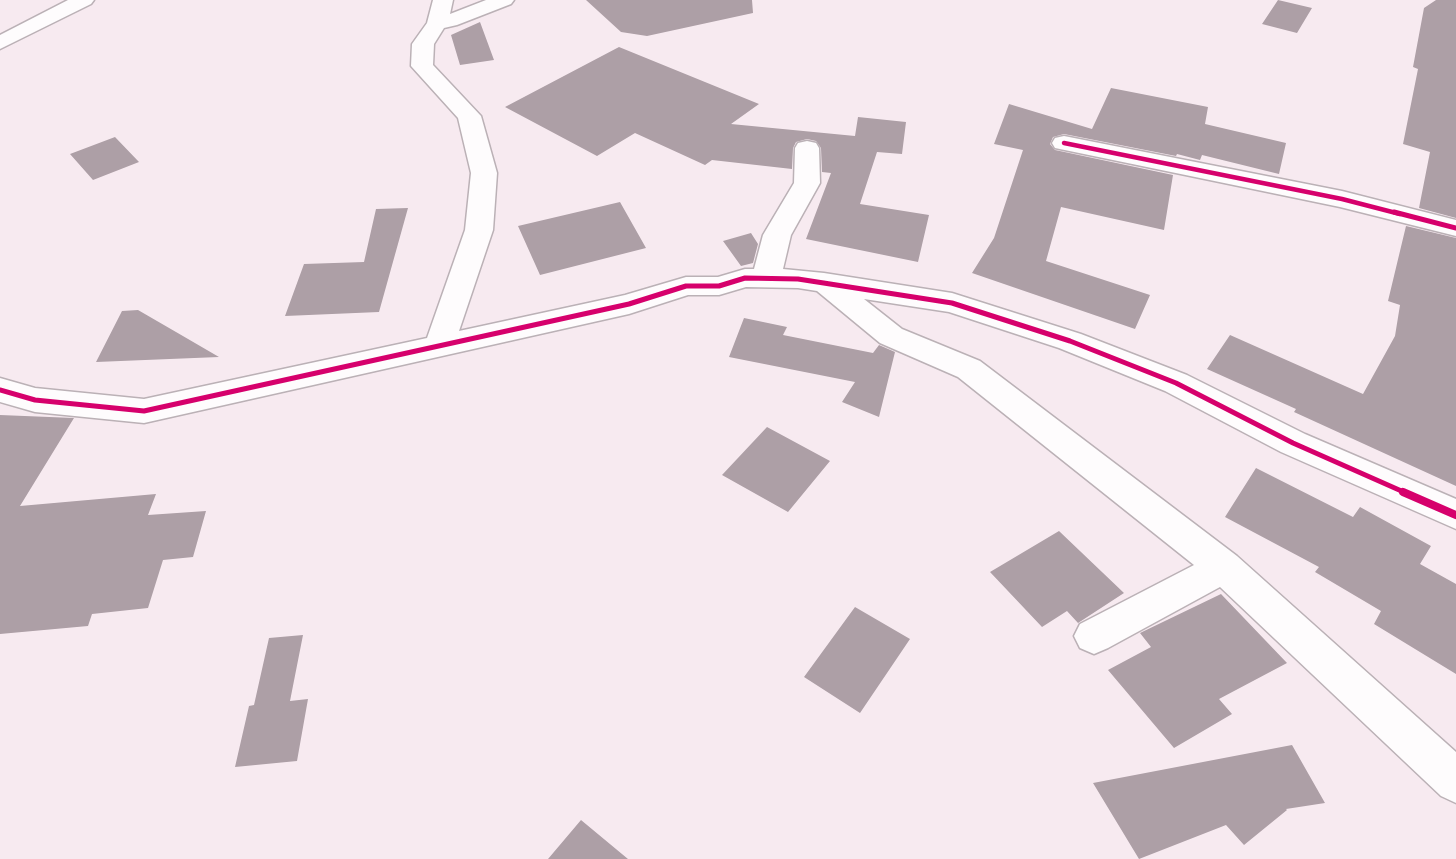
<!DOCTYPE html>
<html>
<head>
<meta charset="utf-8">
<style>
  body { margin:0 }
  canvas { display:block; background:#f7eaf0 }
</style>
</head>
<body>
<canvas width="1456" height="859"></canvas>
<script>
const ctx = document.querySelector('canvas').getContext('2d');
ctx.lineJoin = 'round';
function fillPath(path, color) {
  ctx.fillStyle = color;
  ctx.fill(path, 'evenodd');
}
function poly(rows) {
  const path = new Path2D();
  for (const r of rows) {
    path.moveTo(r[0], r[1]);
    for (let i = 2; i < r.length; i += 2) path.lineTo(r[i], r[i + 1]);
  }
  return path;
}
function trace(path, color, width, dash) {
  ctx.strokeStyle = color;
  ctx.lineWidth = width;
  ctx.lineCap = dash ? 'butt' : 'round';
  ctx.setLineDash(dash || []);
  ctx.stroke(path);
}
fillPath(poly([
  [586,0,752,0,753,13,647,36,621,32],
  [1278,0,1312,8,1297,33,1262,24],
  [1436,0,1456,0,1456,218,1419,208,1430,152,1403,144,1418,69,1413,67,1424,8],
  [480,22,494,60,460,65,451,35],
  [619,47,759,104,731,124,855,136,858,117,906,122,902,154,877,152,860,204,929,215,918,262,806,239,831,173,822,172,821,148,816,141,807,139,796,142,793,148,792,169,712,160,705,165,635,133,597,156,505,107],
  [1111,88,1208,107,1205,124,1286,143,1279,174,1202,155,1200,160,1177,154,1176,156,1064,134,1053,137,1050,144,1055,150,1173,175,1164,230,1061,207,1046,261,1150,295,1135,329,972,273,994,238,1023,150,994,144,1009,104,1092,129],
  [115,137,139,162,93,180,70,154],
  [620,202,646,248,540,275,518,226],
  [408,208,379,312,285,316,304,264,364,262,376,209],
  [1406,226,1456,238,1456,486,1294,412,1296,409,1207,369,1230,335,1363,394,1395,336,1400,305,1388,301],
  [751,233,758,244,753,263,741,266,723,241],
  [138,310,176,332,219,357,96,362,122,311],
  [744,318,787,327,783,335,873,353,879,345,895,352,879,417,842,402,855,382,729,357],
  [0,415,74,418,20,506,156,494,148,515,206,511,193,557,163,560,148,608,92,614,88,626,0,634],
  [767,427,830,461,788,512,722,475],
  [1256,468,1353,517,1360,507,1431,546,1420,564,1456,584,1456,674,1374,624,1381,611,1315,572,1319,567,1225,517],
  [1059,531,1124,593,1078,623,1067,611,1042,627,990,572],
  [1221,594,1287,663,1219,699,1232,714,1174,748,1108,670,1151,647,1140,633],
  [855,607,910,639,860,713,804,677],
  [303,635,290,701,308,699,297,761,235,767,249,706,254,705,269,638],
  [1292,745,1325,803,1286,809,1287,810,1244,845,1226,825,1139,859,1093,783],
  [581,820,628,859,548,859]
]), '#ad9fa6');
const minor = poly([
  [68,0,94,0,91,4,0,49,0,35,68,0],
  [433,0,453,0,450,14,486,0,514,0,511,4,457,25,444,28,434,44,433,65,481,116,497,173,493,230,459,331,625,295,686,277,718,277,745,269,754,269,763,235,794,183,795,148,798,143,807,141,816,143,819,148,820,183,791,235,783,269,824,273,952,293,1081,334,1187,375,1305,434,1456,499,1456,529,1281,452,1165,391,1059,348,949,312,864,299,902,329,980,361,1237,556,1456,752,1456,803,1441,796,1220,587,1108,648,1094,654,1080,648,1074,636,1080,624,1194,565,958,377,880,343,817,291,798,288,746,287,719,295,688,295,629,314,144,423,35,412,0,402,0,378,35,388,144,399,427,338,465,230,471,173,458,118,411,66,412,44,427,23,433,0],
  [1064,136,1342,191,1456,220,1456,236,1340,207,1055,148,1052,143,1055,138,1064,136]
]);
trace(minor, '#bbb1b6', 3);
fillPath(minor, '#fefcfd');
trace(poly([
  [1064,143,1342,199,1400,214]
]), '#d6006c', 4.5);
trace(poly([
  [1394,212,1456,228],
  [0,390,35,400,144,411,629,304,686,286,719,286,745,278,798,279,952,303,1070,341,1176,383,1293,443,1406,493]
]), '#d6006c', 5);
trace(poly([
  [1403,492,1456,515]
]), '#d6006c', 8);
</script>
</body>
</html>
